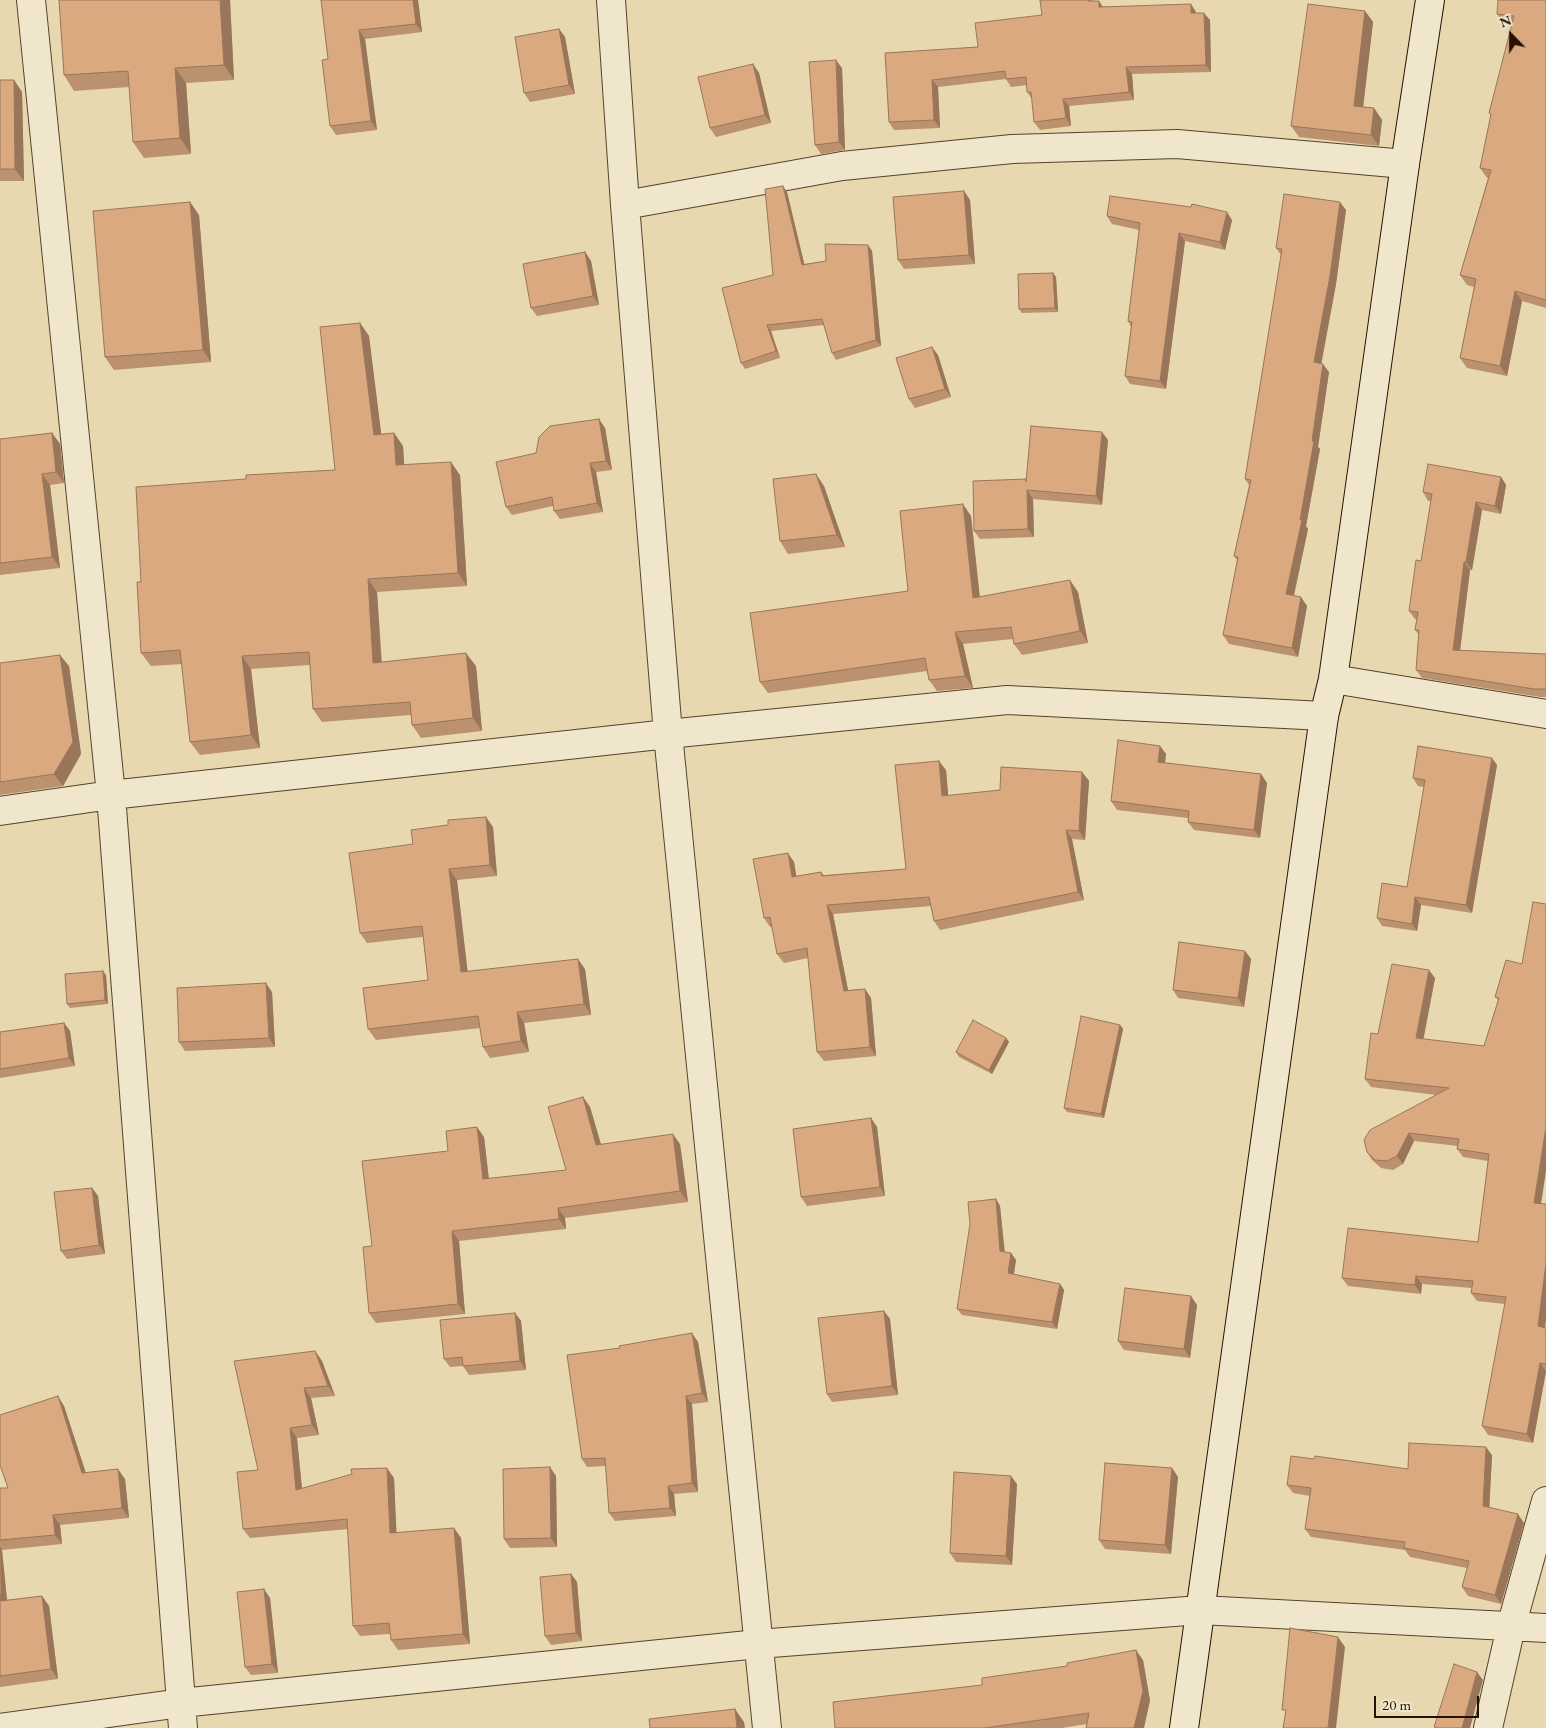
<!DOCTYPE html>
<html>
<head>
<meta charset="utf-8">
<style>
  body { margin:0 }
  #map { position:relative; width:1546px; height:1728px; overflow:hidden; background:#e7d8b0; font-family:"EB Garamond",serif }
  canvas { display:block }
  .north { position:absolute; left:1486px; top:10px; width:50px; height:50px; -webkit-text-stroke:4px #efe6cc; paint-order:stroke; rotate:338deg; font-size:14px; font-weight:700; line-height:20px; text-align:center; color:#241100 }
  .north::after { content:''; display:block; margin:auto; width:18px; height:22px; background:#241100; clip-path:polygon(50% 0,100% 100%,50% 72%,0 100%) }
  .scale { position:absolute; left:1374px; top:1696px; width:105px; height:22px; box-sizing:border-box; border:2px solid #241100; border-top:0; padding-left:6px; font-size:15px; line-height:18px; white-space:nowrap; color:#241100; -webkit-text-stroke:4px #efe6cc; paint-order:stroke }
</style>
</head>
<body>
<div id="map">
<canvas width="1546" height="1728"></canvas>
<div class="north">N</div>
<div class="scale">20 m</div>
</div>
<script>
const ctx = document.querySelector('canvas').getContext('2d');
ctx.lineJoin = 'round';
function poly(rows) {
  const path = new Path2D();
  for (const r of rows) {
    path.moveTo(r[0], r[1]);
    for (let i = 2; i < r.length; i += 2) path.lineTo(r[i], r[i + 1]);
  }
  return path;
}
function trace(path, color, width, dash) {
  ctx.strokeStyle = color;
  ctx.lineWidth = width;
  ctx.lineCap = dash ? 'butt' : 'round';
  ctx.setLineDash(dash || []);
  ctx.stroke(path);
}
function fillPath(path, color) {
  ctx.fillStyle = color;
  ctx.fill(path, 'evenodd');
}
const street = poly([
  [31,0,111,795,183,1728],
  [611,0,625,205,668,734,767,1728],
  [625,205,842,166,1012,149,1177,144,1405,164],
  [1333,679,1546,714],
  [0,811,111,795,668,734,1007,700,1324,716],
  [0,1728,181,1703,758,1644,1200,1610,1546,1628],
  [1488,1728,1511,1627,1546,1501]
]);
const secondary = poly([
  [1184,1728,1324,716,1333,679,1405,164,1430,0]
]);
trace(street, '#55432c', 30);
trace(secondary, '#241100', 30);
trace(street, '#efe6cc', 28);
trace(secondary, '#efe6cc', 28);
fillPath(poly([
  [230,0,234,80,186,83,191,154,144,158,133,142,129,87,74,91,64,75],
  [321,0,418,0,422,32,365,39,377,130,336,135,330,126,328,59],
  [1040,0,1093,0,1093,1,1099,1,1103,7,1196,12,1196,13,1210,20,1211,72,1132,74,1134,100,1069,106,1071,126,1040,130,1034,122,1032,99,1027,92,1027,85,1011,87,1006,79,938,87,940,128,894,130,889,122,885,53,978,47,1042,15],
  [1546,0,1546,308,1522,301,1507,376,1467,368,1460,358,1474,287,1467,285,1460,275,1488,178,1487,178,1480,168,1491,115,1489,113,1512,25,1504,24,1497,14],
  [1365,11,1373,22,1363,107,1374,108,1382,120,1379,146,1299,137,1291,126],
  [559,29,565,37,575,94,530,102,524,93],
  [753,64,759,73,771,123,716,137,710,128],
  [842,68,845,150,821,154,815,145],
  [0,80,14,80,22,92,24,181,0,181],
  [964,191,970,200,975,264,904,269,898,260],
  [787,192,804,264,826,261,868,245,872,251,881,346,836,360,832,353,824,325,771,331,780,358,745,369,741,363,773,275],
  [190,202,199,215,211,362,114,370,105,357],
  [1346,210,1336,284,1321,363,1329,372,1318,447,1320,449,1306,526,1308,529,1294,596,1307,606,1298,657,1229,644,1223,635,1237,560,1234,556,1249,485,1245,479,1281,255,1276,248],
  [1107,216,1232,220,1225,250,1185,241,1166,389,1130,384,1125,376,1131,327,1128,321,1139,230,1112,224],
  [585,252,591,261,599,305,537,316,531,308],
  [1053,273,1056,277,1058,312,1022,313,1019,309],
  [360,323,369,336,381,434,394,433,403,446,404,465,460,475,467,586,377,592,382,662,476,666,482,731,421,738,412,725,411,715,322,722,313,709,310,665,251,669,260,748,200,755,190,742,182,664,151,666,141,653,141,582,335,470],
  [938,355,951,397,915,408,909,399],
  [599,419,605,428,612,470,596,472,603,512,560,519,554,511,553,506,512,515,506,507,536,453],
  [52,433,60,444,64,483,50,485,60,568,0,575,0,439],
  [1108,440,1102,505,1033,499,1034,537,980,539,974,531,1026,479],
  [1501,477,1506,485,1501,514,1482,510,1472,570,1470,570,1460,651,1546,654,1546,697,1540,697,1422,678,1416,670,1419,635,1415,630,1417,619,1415,619,1409,611,1421,561,1431,501,1428,501,1423,492],
  [824,486,845,547,788,554,780,541],
  [971,516,980,597,1078,592,1088,643,1022,655,1014,644,1013,639,963,644,973,688,937,691,929,680,927,671,768,693,760,682,908,591],
  [0,663,69,666,81,754,63,786,0,795],
  [1160,746,1166,754,1165,763,1261,774,1267,783,1260,838,1194,830,1188,822,1188,818,1117,810,1111,801],
  [1497,765,1472,913,1421,905,1417,931,1382,926,1377,918,1407,887,1424,787,1418,786,1413,778],
  [946,770,948,796,1000,790,1082,772,1089,781,1085,840,1072,839,1084,900,940,930,934,921,931,906,833,914,848,990,865,989,871,998,876,1056,824,1061,817,1052,808,958,784,963,777,954,772,927,770,927,764,918,794,862,796,876,821,872,824,875,906,869],
  [493,827,497,876,457,880,467,971,585,969,591,1015,524,1023,529,1052,490,1058,483,1047,480,1028,376,1040,368,1029,428,980,423,937,367,943,360,933,413,844],
  [1245,951,1251,959,1244,1007,1178,998,1173,990],
  [1506,960,1541,1204,1545,1328,1546,1328,1546,1371,1533,1443,1488,1435,1482,1426,1505,1304,1477,1301,1471,1293,1472,1288,1422,1284,1421,1294,1348,1286,1342,1278,1478,1242,1488,1161,1463,1157,1457,1149,1458,1146,1414,1141,1403,1164,1393,1170,1381,1168,1372,1160,1367,1152,1437,1095,1371,1087,1365,1079,1378,1034,1435,978,1423,1039,1484,1046,1498,1000,1495,997],
  [106,975,108,1004,70,1008,67,1004],
  [272,992,275,1047,185,1051,179,1042],
  [64,1023,70,1031,75,1066,0,1078,0,1032],
  [1120,1025,1123,1029,1104,1118,1067,1112,1064,1108],
  [1006,1038,1009,1042,992,1074,959,1057,956,1052],
  [583,1097,590,1107,601,1144,680,1144,688,1202,565,1218,566,1229,459,1241,465,1314,376,1323,369,1313,372,1246,448,1151,484,1137,489,1179,566,1170],
  [871,1118,877,1127,885,1196,807,1206,801,1197],
  [92,1188,98,1196,105,1254,67,1259,61,1251],
  [996,1199,1000,1206,1005,1252,1011,1253,1016,1260,1014,1274,1060,1284,1064,1290,1057,1329,962,1315,957,1309],
  [1197,1305,1190,1358,1124,1350,1118,1341],
  [884,1311,890,1319,898,1395,832,1402,827,1394],
  [515,1313,521,1321,526,1370,469,1375,463,1366,450,1367,444,1359],
  [698,1342,708,1402,692,1404,698,1492,674,1494,676,1516,615,1521,609,1513,606,1466,587,1467,582,1459],
  [315,1351,322,1361,335,1396,311,1398,319,1435,297,1438,302,1488,394,1478,396,1533,454,1528,461,1538,470,1644,398,1650,391,1640,390,1634,360,1636,353,1626,348,1529,250,1538,243,1529,258,1470],
  [64,1406,86,1473,125,1479,129,1518,60,1525,62,1544,2,1550,7,1600,42,1596,49,1606,58,1679,0,1687,0,1488,8,1488],
  [1492,1455,1489,1508,1524,1523,1501,1604,1468,1596,1462,1587,1467,1568,1410,1557,1405,1550,1311,1537,1305,1529,1310,1496,1293,1493,1287,1485,1314,1459,1408,1469],
  [1172,1468,1178,1477,1171,1554,1105,1549,1099,1540],
  [556,1476,557,1547,510,1548,504,1539],
  [1017,1484,1012,1565,956,1562,950,1553],
  [571,1574,577,1582,582,1641,551,1645,545,1636],
  [270,1598,278,1673,251,1675,245,1667],
  [1143,1660,1150,1701,1087,1724,1062,1728,835,1728,982,1685]
]), '#bc916e');
fillPath(poly([
  [220,0,230,0,234,80,224,65],
  [413,0,418,0,422,32,416,24],
  [1099,1,1104,9,1099,7],
  [1191,4,1196,12,1196,21,1191,13],
  [1365,11,1373,22,1362,117,1354,106],
  [1204,13,1210,20,1211,72,1206,65],
  [559,29,565,37,575,94,569,85],
  [359,30,365,39,377,130,371,121],
  [836,60,842,68,845,150,839,142],
  [753,64,759,73,771,123,765,115],
  [1126,67,1132,74,1134,100,1129,92],
  [175,68,186,83,191,154,180,138],
  [14,80,22,92,24,181,15,169],
  [932,80,938,87,940,128,934,120],
  [1063,99,1069,106,1071,126,1066,118],
  [1374,108,1382,120,1379,146,1371,135],
  [783,186,787,192,806,271,802,265],
  [964,191,970,200,975,264,969,255],
  [190,202,199,215,211,362,203,350],
  [1340,202,1346,210,1336,284,1320,371,1314,362],
  [1227,212,1232,220,1225,250,1220,242],
  [1179,233,1185,241,1166,389,1160,381],
  [868,245,872,251,881,346,876,340],
  [585,252,591,261,599,305,593,296],
  [1053,273,1056,277,1058,312,1055,308],
  [1515,291,1522,301,1507,376,1500,366],
  [360,323,369,336,383,448,374,435],
  [767,325,771,331,780,358,776,351],
  [932,347,938,355,951,397,945,389],
  [1323,364,1329,372,1318,447,1320,449,1306,526,1308,529,1292,603,1286,594,1300,520],
  [599,419,605,428,612,470,606,461],
  [1102,432,1108,440,1102,505,1096,496],
  [52,433,60,444,64,483,56,472],
  [394,433,403,446,405,478,396,465],
  [451,462,460,475,467,586,458,573],
  [590,463,596,472,603,512,597,503],
  [42,474,50,485,60,568,52,557],
  [816,474,824,486,845,547,837,535],
  [1501,477,1506,485,1501,514,1495,506],
  [1027,490,1033,499,1034,537,1028,529],
  [1476,502,1482,510,1472,570,1466,562],
  [963,504,971,516,981,610,973,598],
  [1464,562,1470,570,1459,659,1453,650],
  [368,579,377,592,382,676,373,663],
  [1070,580,1078,592,1088,643,1080,631],
  [1301,597,1307,606,1298,657,1292,648],
  [955,632,963,644,973,688,965,676],
  [466,653,476,666,482,731,473,718],
  [60,655,69,666,81,754,63,786,54,774],
  [242,656,251,669,260,748,251,735],
  [1160,746,1166,754,1164,770,1158,762],
  [1492,758,1497,765,1472,913,1466,905],
  [939,761,946,770,949,805,942,796],
  [1082,772,1089,781,1085,840,1079,831],
  [1261,774,1267,783,1260,838,1254,830],
  [486,817,493,827,497,876,490,865],
  [1066,830,1072,839,1084,900,1078,892],
  [788,853,794,862,798,886,792,877],
  [449,869,457,880,469,983,461,972],
  [1415,897,1421,905,1417,931,1412,924],
  [827,905,833,914,850,1000,844,991],
  [1245,951,1251,959,1244,1007,1238,998],
  [578,959,585,969,591,1015,584,1004],
  [1429,970,1435,978,1422,1047,1416,1038],
  [103,971,106,975,108,1004,105,1000],
  [266,983,272,992,275,1047,269,1038],
  [865,989,871,998,876,1056,870,1047],
  [517,1012,524,1023,529,1052,521,1041],
  [64,1023,70,1031,75,1066,69,1058],
  [1120,1025,1123,1029,1104,1118,1101,1114],
  [1006,1038,1009,1042,992,1074,989,1070],
  [583,1097,590,1107,604,1155,596,1145],
  [871,1118,877,1127,885,1196,880,1187],
  [477,1127,484,1137,490,1190,483,1179],
  [1546,1127,1546,1171,1540,1211,1534,1203],
  [1409,1133,1414,1141,1403,1164,1397,1156],
  [673,1134,680,1144,688,1202,680,1191],
  [92,1188,98,1196,105,1254,99,1245],
  [996,1199,1000,1206,1005,1258,1000,1251],
  [558,1208,565,1218,566,1229,559,1219],
  [452,1231,459,1241,465,1314,458,1304],
  [1011,1253,1016,1260,1013,1280,1008,1273],
  [1546,1263,1546,1320,1544,1335,1538,1326],
  [1416,1276,1422,1284,1421,1294,1415,1285],
  [1060,1284,1064,1290,1057,1329,1052,1322],
  [1191,1296,1197,1305,1190,1358,1184,1349],
  [884,1311,890,1319,898,1395,892,1386],
  [515,1313,521,1321,526,1370,520,1361],
  [692,1333,698,1342,708,1402,702,1393],
  [315,1351,322,1361,335,1396,328,1386],
  [1540,1363,1546,1371,1533,1443,1527,1434],
  [304,1388,311,1398,319,1435,312,1425],
  [58,1396,64,1406,89,1483,82,1473],
  [686,1396,692,1404,698,1492,692,1483],
  [290,1428,297,1438,303,1500,296,1490],
  [1486,1447,1492,1455,1489,1515,1483,1506],
  [550,1467,556,1476,557,1547,551,1538],
  [387,1468,394,1478,397,1543,390,1533],
  [1172,1468,1178,1477,1171,1554,1165,1545],
  [118,1469,125,1479,129,1518,122,1508],
  [1011,1476,1017,1484,1012,1565,1006,1556],
  [668,1486,674,1494,676,1516,670,1508],
  [1518,1514,1524,1523,1501,1604,1495,1595],
  [53,1515,60,1525,62,1544,55,1535],
  [454,1528,461,1538,470,1644,463,1634],
  [0,1546,2,1550,8,1611,1,1601],
  [571,1574,577,1582,582,1641,576,1633],
  [264,1589,270,1598,278,1673,272,1664],
  [42,1596,49,1606,58,1679,51,1669],
  [1338,1637,1345,1647,1336,1728,1328,1728],
  [1136,1650,1143,1660,1150,1701,1144,1728,1134,1728],
  [1477,1672,1483,1680,1470,1728,1462,1728],
  [735,1709,744,1722,745,1728,737,1728]
]), '#99765a');
const building = poly([
  [59,0,220,0,224,65,175,68,180,138,133,142,128,71,64,75,59,0],
  [321,0,413,0,416,24,359,30,371,121,330,126,322,60,328,59,321,0],
  [1040,0,1088,0,1088,1,1099,1,1099,7,1191,4,1191,13,1204,13,1206,65,1126,67,1129,92,1063,99,1066,118,1034,122,1031,92,1027,92,1026,77,1006,79,1005,71,932,80,934,120,889,122,885,53,978,47,975,23,1042,15,1040,0],
  [1498,0,1546,0,1546,300,1515,291,1500,366,1460,358,1476,279,1460,275,1491,170,1480,168,1491,114,1489,113,1514,16,1497,14,1498,0],
  [1308,4,1365,11,1354,106,1374,108,1371,135,1291,126,1308,4],
  [559,29,569,85,524,93,515,37,559,29],
  [836,60,839,142,815,145,809,62,836,60],
  [753,64,765,115,710,128,698,77,753,64],
  [0,80,14,80,15,169,0,169,0,80],
  [783,186,802,265,826,261,825,244,868,245,876,340,832,353,822,319,767,325,776,351,741,363,722,288,773,275,765,189,783,186],
  [964,191,969,255,898,260,893,197,964,191],
  [1284,194,1340,202,1330,276,1314,362,1323,364,1312,441,1314,441,1300,520,1302,520,1286,594,1301,597,1292,648,1223,635,1238,557,1234,556,1251,480,1245,479,1282,249,1276,248,1284,194],
  [1110,196,1191,207,1192,204,1227,212,1220,242,1179,233,1160,381,1125,376,1132,322,1128,321,1140,223,1107,216,1110,196],
  [190,202,203,350,105,357,93,211,190,202],
  [585,252,593,296,531,308,523,264,585,252],
  [1053,273,1055,308,1019,309,1018,274,1053,273],
  [360,323,374,435,394,433,396,465,451,462,458,573,368,579,373,663,466,653,473,718,412,725,410,702,313,709,309,652,242,656,251,735,190,742,180,650,141,653,137,582,141,582,136,487,246,479,246,475,335,470,320,327,360,323],
  [932,347,945,389,909,399,896,358,932,347],
  [599,419,606,461,590,463,597,503,554,511,552,497,506,507,496,462,536,453,539,437,550,426,599,419],
  [1031,426,1102,432,1096,496,1027,490,1028,529,974,531,973,481,1026,479,1026,482,1031,426],
  [52,433,56,472,42,474,52,557,0,563,0,439,52,433],
  [1428,464,1501,477,1495,506,1476,502,1466,562,1464,562,1453,650,1546,654,1546,689,1534,689,1416,670,1419,630,1415,630,1418,612,1409,611,1416,560,1421,561,1432,494,1423,492,1428,464],
  [816,474,837,535,780,541,773,479,816,474],
  [963,504,973,598,1070,580,1080,631,1014,644,1011,627,955,632,965,676,929,680,925,658,760,682,750,613,908,591,900,511,963,504],
  [60,655,73,742,54,774,0,782,0,663,60,655],
  [1118,740,1160,746,1158,762,1261,774,1254,830,1188,822,1189,811,1111,801,1118,740],
  [1418,746,1492,758,1466,905,1415,897,1412,924,1377,918,1382,883,1407,887,1425,780,1413,778,1418,746],
  [939,761,942,796,1000,790,1001,767,1082,772,1079,831,1066,830,1078,892,934,921,929,897,827,905,844,991,865,989,870,1047,817,1052,807,948,777,954,770,917,764,918,753,859,788,853,792,877,821,872,822,876,906,869,895,765,939,761],
  [486,817,490,865,449,869,461,972,578,959,584,1004,517,1012,521,1041,483,1047,478,1016,368,1029,363,988,428,980,422,926,360,933,349,853,413,844,411,830,448,825,448,820,486,817],
  [1533,902,1546,904,1546,1127,1534,1203,1546,1204,1546,1263,1538,1326,1546,1328,1546,1364,1540,1363,1527,1434,1482,1426,1506,1297,1471,1293,1473,1281,1416,1276,1415,1285,1342,1278,1348,1228,1478,1242,1489,1154,1457,1149,1459,1139,1409,1133,1397,1156,1387,1161,1375,1160,1367,1152,1364,1140,1370,1130,1449,1088,1365,1079,1371,1033,1378,1034,1392,964,1429,970,1416,1038,1484,1046,1499,998,1495,997,1506,960,1522,964,1533,902],
  [1179,942,1245,951,1238,998,1173,990,1179,942],
  [103,971,105,1000,67,1004,65,974,103,971],
  [266,983,269,1038,179,1042,177,988,266,983],
  [1081,1016,1120,1025,1101,1114,1064,1108,1081,1016],
  [973,1020,1006,1038,989,1070,956,1052,973,1020],
  [64,1023,69,1058,0,1069,0,1032,64,1023],
  [583,1097,596,1145,673,1134,680,1191,558,1208,559,1219,452,1231,458,1304,369,1313,363,1247,372,1246,362,1161,448,1151,446,1131,477,1127,483,1179,566,1170,548,1107,583,1097],
  [871,1118,880,1187,801,1197,793,1129,871,1118],
  [92,1188,99,1245,61,1251,54,1192,92,1188],
  [996,1199,1000,1251,1011,1253,1008,1273,1060,1284,1052,1322,957,1309,970,1224,968,1202,996,1199],
  [1125,1288,1191,1296,1184,1349,1118,1341,1125,1288],
  [884,1311,892,1386,827,1394,818,1318,884,1311],
  [515,1313,520,1361,463,1366,462,1357,444,1359,440,1320,515,1313],
  [692,1333,702,1393,686,1396,692,1483,668,1486,670,1508,609,1513,605,1458,582,1459,567,1355,620,1348,619,1346,692,1333],
  [315,1351,328,1386,304,1388,312,1425,290,1428,296,1490,352,1474,351,1469,387,1468,390,1533,454,1528,463,1634,391,1640,389,1623,353,1626,347,1519,243,1529,237,1472,258,1470,234,1361,315,1351],
  [58,1396,82,1473,118,1469,122,1508,53,1515,55,1535,0,1540,0,1488,8,1488,0,1465,0,1415,58,1396],
  [1409,1443,1486,1447,1483,1506,1518,1514,1495,1595,1462,1587,1469,1561,1404,1548,1405,1542,1305,1529,1311,1488,1287,1485,1291,1456,1314,1459,1315,1456,1408,1469,1409,1443],
  [1105,1463,1172,1468,1165,1545,1099,1540,1105,1463],
  [550,1467,551,1538,504,1539,503,1469,550,1467],
  [954,1472,1011,1476,1006,1556,950,1553,954,1472],
  [571,1574,576,1633,545,1636,540,1577,571,1574],
  [264,1589,272,1664,245,1667,237,1592,264,1589],
  [0,1594,1,1601,42,1596,51,1669,0,1676,0,1594],
  [1290,1628,1338,1637,1328,1728,1283,1728,1286,1710,1282,1710,1290,1628],
  [1136,1650,1143,1691,1134,1728,1086,1728,1089,1713,984,1728,835,1728,833,1702,982,1685,982,1678,1067,1666,1067,1663,1136,1650],
  [1454,1664,1477,1672,1462,1728,1438,1728,1434,1727,1454,1664],
  [735,1709,737,1728,650,1728,649,1719,735,1709]
]);
fillPath(building, '#dba980');
trace(building, '#99765a', 1);
</script>
</body>
</html>
